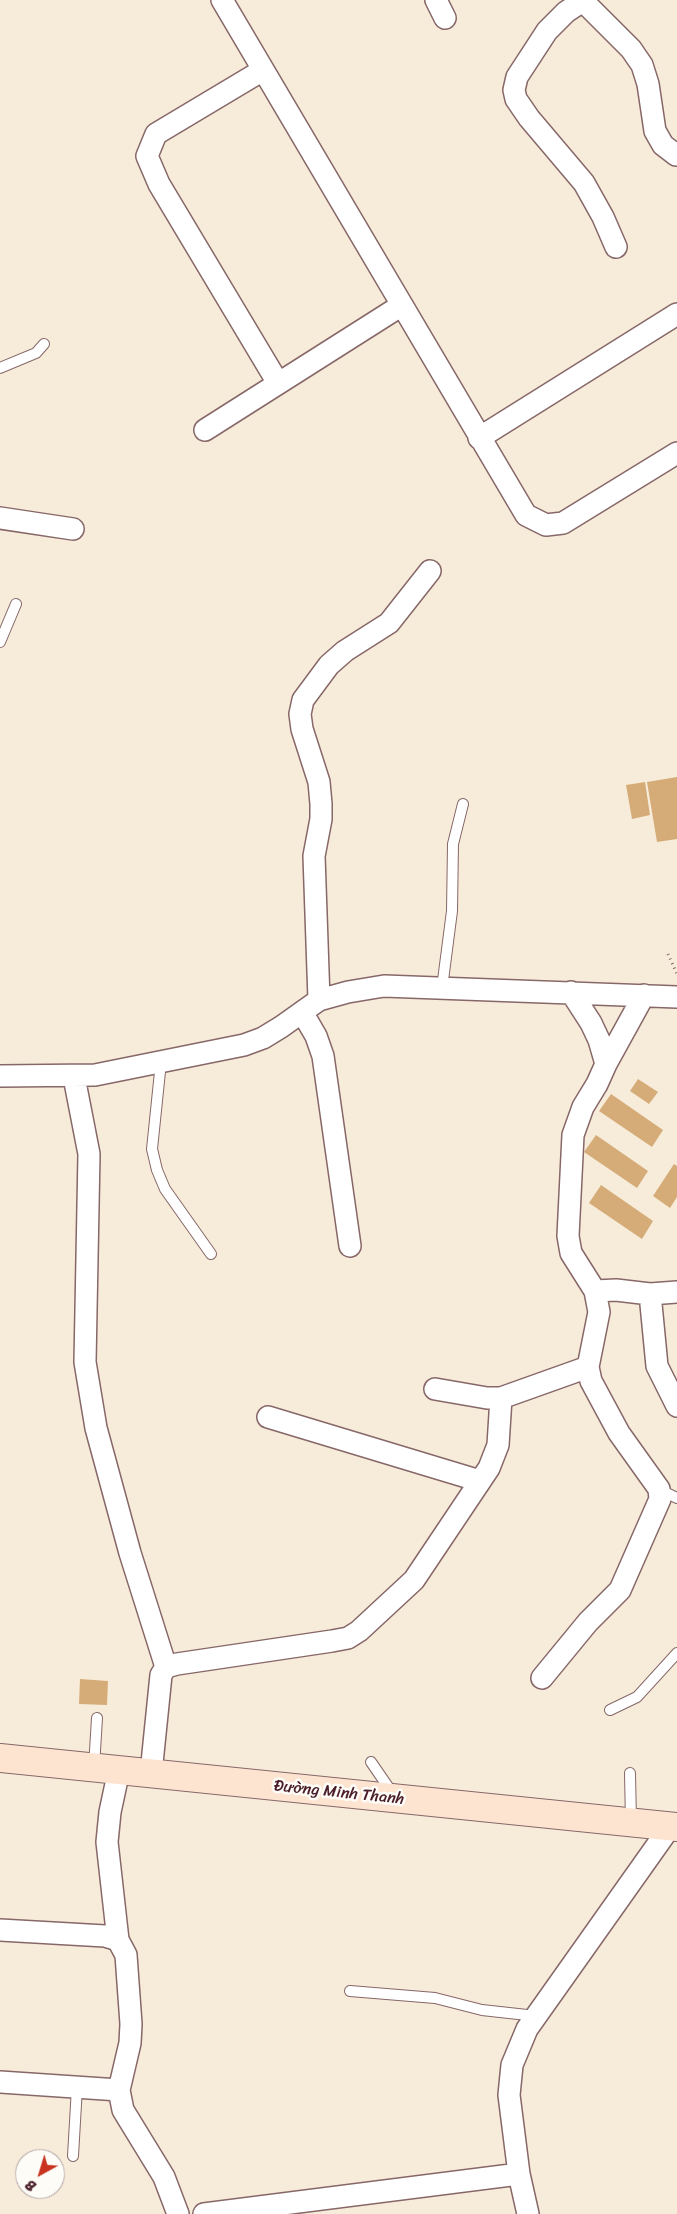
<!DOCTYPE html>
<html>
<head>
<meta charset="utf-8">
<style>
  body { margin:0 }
  #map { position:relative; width:677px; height:2214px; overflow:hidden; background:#f7ecda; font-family:Sriracha,sans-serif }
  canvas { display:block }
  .north { position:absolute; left:15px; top:2149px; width:50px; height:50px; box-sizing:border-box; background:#fdfcf7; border:1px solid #b5a4a5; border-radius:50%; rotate:219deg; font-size:14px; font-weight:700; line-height:20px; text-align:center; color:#4a1f2b }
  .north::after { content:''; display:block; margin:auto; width:18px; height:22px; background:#c8321e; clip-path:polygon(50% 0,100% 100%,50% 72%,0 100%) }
</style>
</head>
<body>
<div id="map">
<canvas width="677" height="2214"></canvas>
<div class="north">B</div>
</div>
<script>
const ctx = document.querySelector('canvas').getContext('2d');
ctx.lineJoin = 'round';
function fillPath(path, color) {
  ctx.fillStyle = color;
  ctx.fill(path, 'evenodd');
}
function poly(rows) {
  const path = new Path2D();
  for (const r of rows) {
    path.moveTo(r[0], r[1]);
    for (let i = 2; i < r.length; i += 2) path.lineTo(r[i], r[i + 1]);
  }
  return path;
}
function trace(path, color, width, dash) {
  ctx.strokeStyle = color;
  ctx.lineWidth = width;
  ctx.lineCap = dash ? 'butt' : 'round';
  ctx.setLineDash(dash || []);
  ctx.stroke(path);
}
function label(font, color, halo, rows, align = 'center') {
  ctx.font = font + ' Sriracha,sans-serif';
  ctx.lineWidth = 5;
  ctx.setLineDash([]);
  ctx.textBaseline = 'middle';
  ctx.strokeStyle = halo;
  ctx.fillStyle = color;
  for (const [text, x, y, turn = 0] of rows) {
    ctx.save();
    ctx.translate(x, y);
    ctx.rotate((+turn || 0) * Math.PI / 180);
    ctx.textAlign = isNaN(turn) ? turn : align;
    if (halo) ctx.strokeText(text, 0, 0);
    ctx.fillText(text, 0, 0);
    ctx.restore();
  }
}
fillPath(poly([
  [677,777,677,839,657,842,647,782],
  [645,782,650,815,632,819,626,785],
  [638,1079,658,1092,649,1104,630,1091],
  [611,1094,663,1130,652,1147,599,1111],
  [596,1135,648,1171,637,1188,584,1152],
  [674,1164,677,1166,677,1197,670,1208,653,1196],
  [601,1185,653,1221,642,1239,589,1203],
  [80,1679,108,1681,107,1705,79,1704]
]), '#d5ac78');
const lane = poly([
  [0,368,36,353,44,344],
  [0,642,16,604],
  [442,988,452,911,453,844,463,804],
  [161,1062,152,1149,157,1170,165,1189,211,1254],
  [660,1490,677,1498],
  [610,1710,637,1697,677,1653],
  [371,1762,393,1794],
  [94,1767,97,1718],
  [630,1773,631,1822],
  [350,1991,435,1998,482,2010,536,2016],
  [73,2156,77,2087]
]);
const street = poly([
  [222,0,526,515,546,525,563,523,677,453],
  [436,0,445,18],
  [584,0,566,12,547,31,517,77,514,90,516,99,529,118,584,183,603,217,616,247],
  [583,1,631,49,642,65,648,84,655,131,663,145,676,155],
  [263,70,156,134,147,156,159,184,278,383],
  [205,430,402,305],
  [479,438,677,314],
  [0,518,73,529],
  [319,1000,314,856,321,819,321,804,319,782,302,729,300,714,303,700,329,665,345,651,389,623,430,571],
  [302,1012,316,1036,323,1056,350,1246],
  [606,1064,644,995],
  [0,1076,95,1075,244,1045,263,1038,281,1027,319,1000,348,992,384,986,677,997],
  [74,1077,89,1154,85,1362,96,1428,130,1553,166,1667],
  [595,1291,616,1290,650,1294,677,1292],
  [650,1294,657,1366,677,1406],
  [435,1389,487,1398,501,1398,588,1367],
  [268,1417,480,1481],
  [542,1678,588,1622,620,1590,660,1499,659,1489,619,1433,591,1381,588,1367,599,1312,595,1291,571,1253,568,1236,573,1135,583,1107,597,1084,606,1064,599,1040,591,1023,571,992],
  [119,1770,110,1812,107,1842,118,1940,126,1955,131,2024,130,2043,119,2090,123,2110,164,2177,178,2214],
  [151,1773,161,1675,166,1667,177,1664,332,1641,348,1638,359,1631,414,1580,489,1468,498,1445,501,1398],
  [0,1930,105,1936,118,1940],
  [0,2082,119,2090],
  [204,2214,519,2174],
  [528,2214,519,2174,509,2095,512,2065,527,2029,670,1827]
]);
const secondary = poly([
  [0,1758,677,1827]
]);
trace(lane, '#876768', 12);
trace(street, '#876768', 24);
trace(secondary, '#876768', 30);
trace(poly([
  [668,954,677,974]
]), '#876768', 3, [1, 4]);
trace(lane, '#fff', 10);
trace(street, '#fff', 21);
trace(secondary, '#fde4d1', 28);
label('16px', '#4a1f2b', '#fdfcf7', [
  ["Đường Minh Thanh",339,1793,6]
]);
</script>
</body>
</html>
